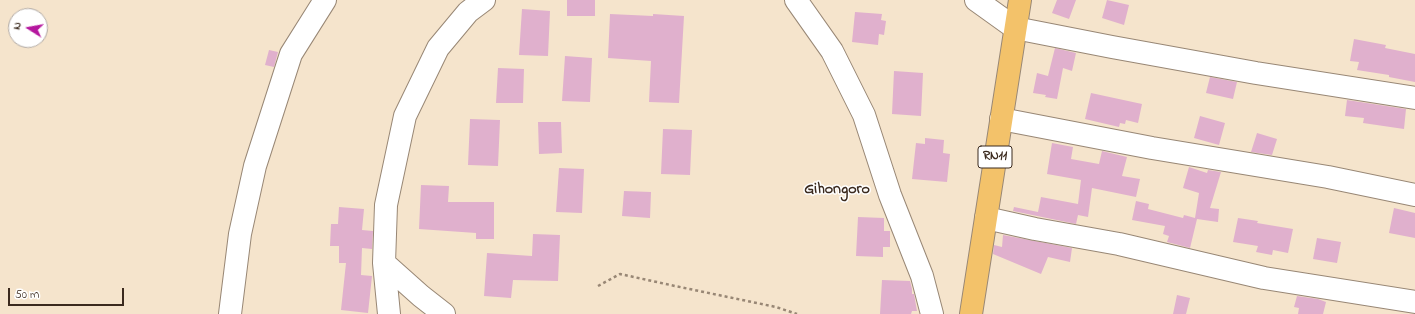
<!DOCTYPE html>
<html>
<head>
<meta charset="utf-8">
<style>
  body { margin:0 }
  #map { position:relative; width:1415px; height:314px; overflow:hidden; background:#f5e4cc; font-family:"Indie Flower",sans-serif }
  canvas { display:block }
  .north { position:absolute; left:8px; top:8px; width:40px; height:40px; box-sizing:border-box; background:#fff; border:1px solid #b1aaa5; border-radius:50%; rotate:281deg; font-size:11px; font-weight:700; line-height:16px; text-align:center; color:#3b2a1e }
  .north::after { content:''; display:block; margin:auto; width:14px; height:18px; background:#b5179e; clip-path:polygon(50% 0,100% 100%,50% 72%,0 100%) }
  .scale { position:absolute; left:8px; top:288px; width:116px; height:18px; box-sizing:border-box; border:2px solid #3b2a1e; border-top:0; padding-left:5px; font-size:12px; line-height:14px; white-space:nowrap; color:#3b2a1e; -webkit-text-stroke:3px #fff; paint-order:stroke }
</style>
</head>
<body>
<div id="map">
<canvas width="1415" height="314"></canvas>
<div class="north">N</div>
<div class="scale">50 m</div>
</div>
<script>
const ctx = document.querySelector('canvas').getContext('2d');
ctx.lineJoin = 'round';
function fillPath(path, color) {
  ctx.fillStyle = color;
  ctx.fill(path, 'evenodd');
}
function poly(rows) {
  const path = new Path2D();
  for (const r of rows) {
    path.moveTo(r[0], r[1]);
    for (let i = 2; i < r.length; i += 2) path.lineTo(r[i], r[i + 1]);
  }
  return path;
}
function trace(path, color, width, dash) {
  ctx.strokeStyle = color;
  ctx.lineWidth = width;
  ctx.lineCap = dash ? 'butt' : 'round';
  ctx.setLineDash(dash || []);
  ctx.stroke(path);
}
function label(font, color, halo, rows, align = 'center') {
  ctx.font = font + ' "Indie Flower",sans-serif';
  ctx.lineWidth = 3;
  ctx.setLineDash([]);
  ctx.textBaseline = 'middle';
  ctx.strokeStyle = halo;
  ctx.fillStyle = color;
  for (const [text, x, y, turn = 0] of rows) {
    ctx.save();
    ctx.translate(x, y);
    ctx.rotate((+turn || 0) * Math.PI / 180);
    ctx.textAlign = isNaN(turn) ? turn : align;
    if (halo) ctx.strokeText(text, 0, 0);
    ctx.fillText(text, 0, 0);
    ctx.restore();
  }
}
fillPath(poly([
  [567,0,595,0,595,16,567,16],
  [1057,0,1076,0,1069,19,1052,13],
  [1107,0,1129,5,1124,25,1102,18],
  [522,9,550,11,548,56,519,55],
  [855,12,882,14,881,20,886,21,884,35,879,34,878,45,852,42],
  [610,14,653,16,653,14,684,16,679,103,649,102,651,61,608,58],
  [1354,39,1386,45,1385,48,1415,54,1415,82,1389,77,1389,75,1357,70,1359,62,1350,61],
  [1055,48,1076,53,1072,71,1063,68,1057,99,1045,97,1046,95,1033,93,1037,73,1048,76],
  [269,50,278,52,274,67,265,65],
  [565,56,592,58,590,102,562,101],
  [498,68,524,69,523,103,496,103],
  [894,71,923,73,921,116,892,114],
  [1210,77,1237,82,1233,99,1206,93],
  [1091,93,1142,104,1138,123,1126,120,1125,124,1120,123,1119,127,1085,119],
  [1347,100,1406,109,1404,129,1363,123,1364,118,1345,116],
  [1200,116,1225,123,1219,145,1194,138],
  [470,119,500,120,498,166,468,165],
  [538,122,561,122,562,153,539,154],
  [663,129,692,130,690,175,661,174],
  [1257,133,1277,139,1272,155,1251,152],
  [925,138,944,140,943,153,950,154,947,182,912,179,916,143,925,144],
  [1052,143,1073,147,1071,159,1099,164,1102,151,1127,157,1122,176,1140,179,1136,197,1092,188,1088,217,1078,215,1076,224,1013,211,1014,207,1038,212,1041,197,1078,204,1081,180,1047,174],
  [1189,167,1207,173,1208,170,1221,172,1210,208,1219,209,1218,222,1197,219,1190,248,1167,242,1169,236,1163,234,1165,226,1132,220,1136,201,1149,204,1148,209,1183,218,1184,215,1195,218,1199,193,1183,188],
  [559,168,584,169,582,213,556,212],
  [421,185,449,186,448,202,494,202,494,239,476,239,476,233,419,229],
  [624,191,651,192,650,218,622,216],
  [339,207,364,209,362,230,373,231,372,249,362,248,361,275,372,276,368,313,341,310,346,263,339,263,339,246,330,246,331,224,338,224],
  [1394,208,1415,213,1415,238,1389,233],
  [858,217,884,218,884,231,890,231,890,247,883,247,883,257,856,256],
  [1238,218,1258,221,1257,223,1293,229,1288,253,1273,250,1272,255,1256,252,1258,246,1233,242],
  [533,234,560,235,558,281,513,280,511,298,484,296,487,253,532,256],
  [1003,235,1072,248,1070,262,1048,257,1041,274,993,254,994,245,1002,247],
  [1317,238,1341,242,1337,263,1313,259],
  [882,280,910,281,912,289,912,294,914,294,917,311,912,311,911,314,880,314],
  [1177,295,1190,298,1186,314,1173,314],
  [1297,296,1318,299,1326,302,1323,314,1298,314,1299,308,1294,307]
]), '#e0b0cd');
const minor = poly([
  [796,0,832,51,864,115,890,195,922,276,932,314],
  [976,0,1015,28,1112,47,1256,73,1415,98],
  [1001,119,1152,148,1328,177,1415,195],
  [986,218,1035,229,1119,244,1264,278,1415,302],
  [384,263,421,296,444,314],
  [230,314,240,234,255,166,291,54,325,0],
  [389,314,384,263,386,205,405,116,438,48,468,12,484,0]
]);
const major = poly([
  [971,314,1020,0]
]);
trace(minor, '#988775', 24);
trace(major, '#988775', 24);
trace(poly([
  [598,286,620,274,675,286,776,307,797,314]
]), '#988775', 2.5, [3, 3]);
trace(minor, '#fff', 22);
trace(major, '#f3c26a', 22);
for (const [x, y, w] of [
  [995,157,34]
]) {
  const box = new Path2D();
  box.roundRect(x - w / 2, y - 11, w, 22, 3);
  ctx.fillStyle = '#fff';
  ctx.fill(box);
  trace(box, '#3b2a1e', 1);
}
label('bold 13px', '#3b2a1e', null, [
  ["RN11",995,157]
]);
label('bold 16px', '#3b2a1e', '#fff', [
  ["Gihongoro",837,190]
]);
</script>
</body>
</html>
